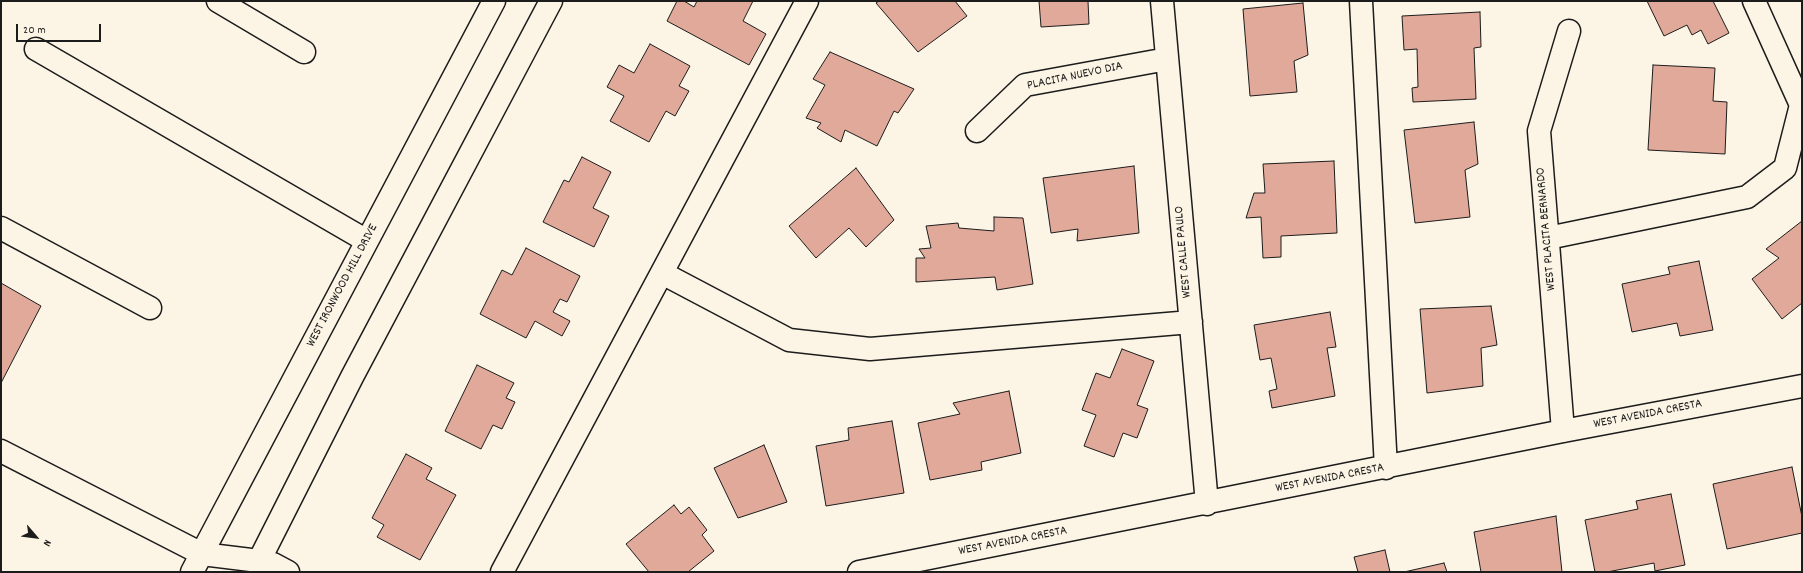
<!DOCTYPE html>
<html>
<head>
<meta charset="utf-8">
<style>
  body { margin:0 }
  #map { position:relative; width:1803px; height:573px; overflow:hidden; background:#fcf5e5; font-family:Dekko,sans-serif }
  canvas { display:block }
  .frame { position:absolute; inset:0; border:2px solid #1c1c1c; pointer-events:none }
  .north { position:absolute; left:16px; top:517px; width:40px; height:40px; -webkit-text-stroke:3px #fcf5e5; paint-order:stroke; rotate:118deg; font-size:11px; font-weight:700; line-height:16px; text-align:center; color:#1c1c1c }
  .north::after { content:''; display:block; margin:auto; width:14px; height:18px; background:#1c1c1c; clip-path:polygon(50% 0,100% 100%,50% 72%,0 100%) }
  .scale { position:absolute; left:16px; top:24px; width:85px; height:18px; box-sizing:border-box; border:2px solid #1c1c1c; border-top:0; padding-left:5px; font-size:12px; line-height:14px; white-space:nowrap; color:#1c1c1c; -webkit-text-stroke:3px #fcf5e5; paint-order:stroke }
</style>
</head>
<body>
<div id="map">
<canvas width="1803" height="573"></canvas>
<div class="frame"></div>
<div class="north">N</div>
<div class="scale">20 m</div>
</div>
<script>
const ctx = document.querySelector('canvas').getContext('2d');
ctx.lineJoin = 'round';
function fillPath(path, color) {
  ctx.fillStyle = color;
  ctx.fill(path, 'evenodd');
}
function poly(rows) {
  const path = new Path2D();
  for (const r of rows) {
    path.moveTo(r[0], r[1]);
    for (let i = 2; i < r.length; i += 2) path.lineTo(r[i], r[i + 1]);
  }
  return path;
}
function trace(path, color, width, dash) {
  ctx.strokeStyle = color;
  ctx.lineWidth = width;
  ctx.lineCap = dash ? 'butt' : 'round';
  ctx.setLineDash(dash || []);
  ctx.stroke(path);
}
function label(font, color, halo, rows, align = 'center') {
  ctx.font = font + ' Dekko,sans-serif';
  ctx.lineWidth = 3;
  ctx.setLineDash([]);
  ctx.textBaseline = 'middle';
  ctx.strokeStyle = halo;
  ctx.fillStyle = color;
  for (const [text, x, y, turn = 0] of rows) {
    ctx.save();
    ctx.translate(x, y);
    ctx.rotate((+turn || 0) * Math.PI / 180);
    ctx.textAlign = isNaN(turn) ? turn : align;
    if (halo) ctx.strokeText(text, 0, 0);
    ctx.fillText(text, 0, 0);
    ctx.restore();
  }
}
const building = poly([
  [677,1,684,1,694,7,697,1,753,1,743,21,766,34,749,65,667,21,677,1],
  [879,1,955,1,967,16,918,52,876,3,879,1],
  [1039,1,1088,1,1089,24,1041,27,1039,1],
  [1647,1,1713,1,1729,33,1708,44,1701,30,1692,35,1687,25,1664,36,1647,1],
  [1303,3,1308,55,1294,61,1297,92,1250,96,1243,9,1303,3],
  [1480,12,1481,47,1474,48,1476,99,1413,102,1412,88,1418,87,1417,49,1404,50,1402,16,1480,12],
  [650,44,690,66,679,86,689,91,675,116,666,111,649,142,610,121,624,96,607,87,619,65,634,73,650,44],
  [830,52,914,89,898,113,894,111,877,146,845,130,841,142,817,128,821,123,806,118,825,85,813,79,830,52],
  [1653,65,1715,68,1713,101,1727,102,1725,154,1648,150,1653,65],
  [1474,122,1478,164,1465,170,1470,217,1415,223,1404,130,1474,122],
  [582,157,611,172,593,208,609,216,594,247,543,222,564,180,569,182,582,157],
  [1334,161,1337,233,1281,236,1281,257,1263,258,1261,217,1246,218,1254,193,1265,193,1263,164,1334,161],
  [1134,166,1139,233,1077,241,1078,229,1051,233,1043,178,1134,166],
  [856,168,894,220,866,247,849,228,816,258,789,226,856,168],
  [994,217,1023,218,1033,284,997,290,995,277,916,282,916,258,925,258,919,249,931,248,926,226,958,223,959,228,994,231,994,217],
  [1802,221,1802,303,1782,319,1752,279,1779,258,1766,249,1802,221],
  [526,248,580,276,567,302,560,299,553,312,570,321,562,336,535,321,526,338,480,314,502,270,512,275,526,248],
  [1699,261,1713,330,1680,336,1677,323,1632,332,1622,284,1670,274,1668,267,1699,261],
  [1,283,41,306,1,383,1,283],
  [1491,306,1497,345,1481,348,1483,386,1427,393,1420,309,1491,306],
  [1330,312,1336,347,1327,348,1335,396,1272,408,1269,391,1277,389,1271,358,1260,360,1254,325,1330,312],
  [1122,349,1154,361,1137,405,1148,409,1137,438,1123,433,1114,457,1084,446,1096,415,1082,410,1096,373,1110,378,1122,349],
  [477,365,514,383,506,398,515,402,502,429,493,425,481,449,445,431,477,365],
  [1009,391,1021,453,981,462,982,470,930,480,918,423,960,414,953,403,1009,391],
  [892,421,904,493,826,506,816,446,849,440,848,428,892,421],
  [764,445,787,502,738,518,714,468,764,445],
  [406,454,432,468,426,479,456,495,420,560,377,537,384,525,372,518,406,454],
  [1792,467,1802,517,1802,533,1727,549,1713,484,1792,467],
  [1671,494,1685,565,1655,571,1654,563,1607,572,1595,572,1585,520,1638,509,1636,501,1671,494],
  [674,505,681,514,689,507,707,530,702,535,714,551,688,572,649,572,626,544,674,505],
  [1556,516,1562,572,1481,572,1474,532,1556,516],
  [1385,550,1390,572,1358,572,1354,557,1385,550],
  [1444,563,1447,572,1404,572,1444,563]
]);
fillPath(building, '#e1a99a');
trace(building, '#1c1c1c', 1);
const minor = poly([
  [218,1,304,52],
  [1162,1,1207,504],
  [1361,1,1386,468],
  [36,49,367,241],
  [977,131,1025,85,1167,59],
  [1,228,150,308],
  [1548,238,1747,197,1785,168,1801,105,1754,1],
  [662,273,789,340,870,349,1191,322],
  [1563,431,1539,131,1569,31],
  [1,451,202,554,259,561,273,564,288,572],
  [259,561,352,377,551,1],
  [192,572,494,1],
  [502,572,807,1],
  [859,572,1563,431,1802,386]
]);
trace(minor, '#1c1c1c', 25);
trace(minor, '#fcf5e5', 22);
label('13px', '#1c1c1c', '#fcf5e5', [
  ["PLACITA NUEVO DIA",1075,77,-12],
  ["WEST PLACITA BERNARDO",1547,229,-95],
  ["WEST CALLE PAULO",1184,252,-95],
  ["WEST IRONWOOD HILL DRIVE",343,286,-62],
  ["WEST AVENIDA CRESTA",1648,415,-11],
  ["WEST AVENIDA CRESTA",1330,479,-11],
  ["WEST AVENIDA CRESTA",1013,542,-11]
]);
</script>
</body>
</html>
